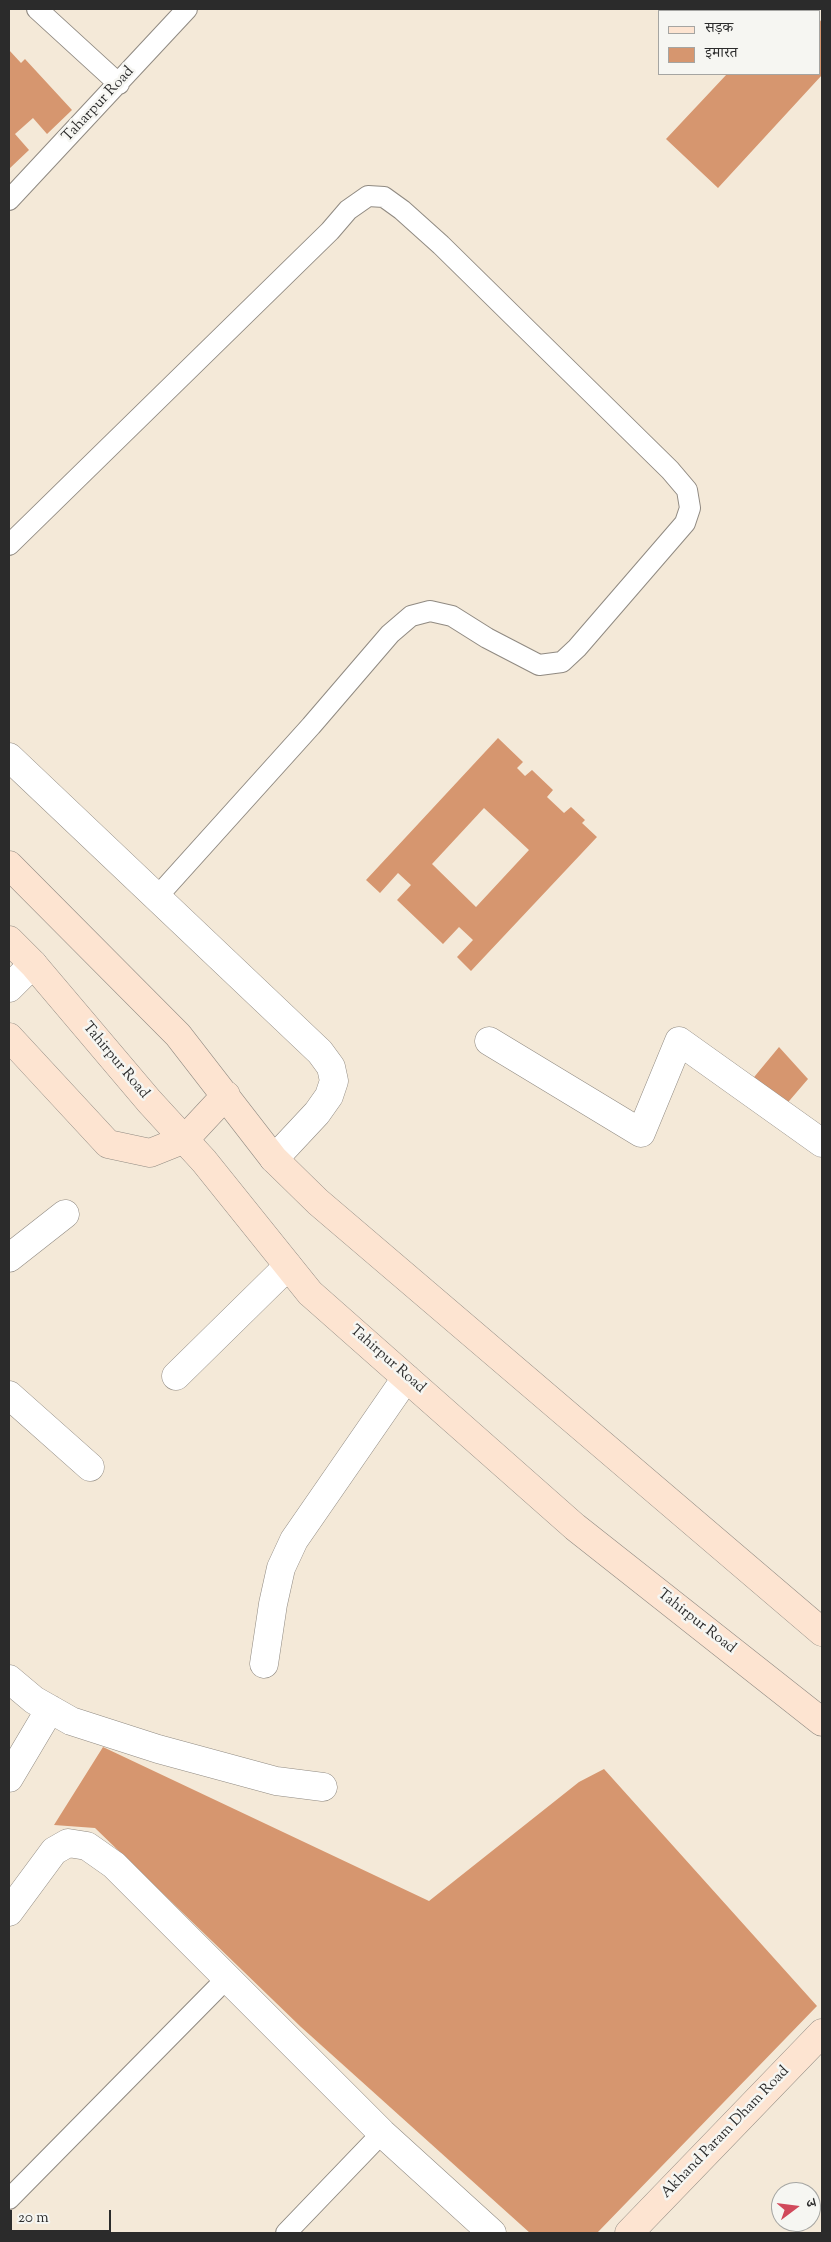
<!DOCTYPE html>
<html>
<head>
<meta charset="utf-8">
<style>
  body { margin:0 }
  #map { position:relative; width:831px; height:2242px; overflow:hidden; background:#f4e9d8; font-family:"Sorts Mill Goudy","Noto Serif Devanagari",serif }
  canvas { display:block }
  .frame { position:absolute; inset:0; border:10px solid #2b2b2b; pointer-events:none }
  .legend { position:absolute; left:658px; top:10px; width:162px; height:65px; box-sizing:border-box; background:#f6f6f2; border:1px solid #a5a5a2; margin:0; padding:6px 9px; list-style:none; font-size:15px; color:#2b2b2b }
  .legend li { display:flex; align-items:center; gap:10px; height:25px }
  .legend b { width:25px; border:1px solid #a5a5a2 }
  .north { position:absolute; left:771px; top:2182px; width:50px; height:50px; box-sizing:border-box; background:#f6f6f2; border:1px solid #a5a5a2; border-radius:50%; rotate:75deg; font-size:14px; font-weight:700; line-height:20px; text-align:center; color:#2b2b2b }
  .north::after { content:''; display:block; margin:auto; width:18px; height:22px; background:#d1495b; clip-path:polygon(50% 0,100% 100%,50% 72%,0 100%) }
  .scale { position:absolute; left:10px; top:2210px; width:101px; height:22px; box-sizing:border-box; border:2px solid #2b2b2b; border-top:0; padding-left:6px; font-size:15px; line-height:18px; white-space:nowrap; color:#2b2b2b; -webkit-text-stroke:4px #f6f6f2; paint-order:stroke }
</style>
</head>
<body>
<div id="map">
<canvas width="831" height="2242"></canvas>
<div class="frame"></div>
<ul class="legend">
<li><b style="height:6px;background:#fde4d1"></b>सड़क</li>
<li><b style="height:14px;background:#d6966f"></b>इमारत</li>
</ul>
<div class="north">उ</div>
<div class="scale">20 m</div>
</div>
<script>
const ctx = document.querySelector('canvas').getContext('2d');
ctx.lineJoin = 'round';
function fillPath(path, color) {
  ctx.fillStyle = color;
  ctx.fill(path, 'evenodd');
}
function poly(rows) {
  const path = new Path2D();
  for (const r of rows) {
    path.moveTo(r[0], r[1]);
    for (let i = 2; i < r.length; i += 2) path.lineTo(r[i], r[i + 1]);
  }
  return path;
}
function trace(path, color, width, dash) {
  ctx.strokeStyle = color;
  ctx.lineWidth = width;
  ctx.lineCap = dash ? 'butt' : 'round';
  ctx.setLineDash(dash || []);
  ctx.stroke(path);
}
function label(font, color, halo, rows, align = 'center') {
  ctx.font = font + ' "Sorts Mill Goudy",serif';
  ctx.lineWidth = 5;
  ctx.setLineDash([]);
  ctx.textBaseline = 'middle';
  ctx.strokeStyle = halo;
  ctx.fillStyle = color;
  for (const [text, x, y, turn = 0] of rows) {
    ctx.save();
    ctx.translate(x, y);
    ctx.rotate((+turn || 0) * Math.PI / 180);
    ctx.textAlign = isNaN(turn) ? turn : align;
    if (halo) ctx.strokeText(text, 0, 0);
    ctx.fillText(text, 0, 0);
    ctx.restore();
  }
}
fillPath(poly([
  [787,9,808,9,810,11,785,11],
  [820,20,822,23,822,75,718,188,666,139,727,74,820,74],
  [9,50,21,63,25,59,72,110,47,134,33,118,15,134,29,150,9,169],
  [498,738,523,762,517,768,525,776,532,770,553,790,547,797,564,813,571,807,585,820,582,823,597,837,471,971,457,957,473,940,459,927,443,944,397,900,411,885,398,873,380,893,366,880],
  [484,808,529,850,476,907,432,864],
  [779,1047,808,1079,784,1107,750,1082],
  [103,1747,429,1901,579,1782,604,1769,817,2006,597,2233,530,2233,301,2027,95,1828,54,1825]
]), '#d6966f');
const lane = poly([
  [37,9,119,84],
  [9,200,187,9],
  [9,545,330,231,348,210,368,196,384,197,402,210,441,245,670,470,687,490,690,508,685,523,577,648,562,662,539,665,487,638,452,616,430,611,411,616,390,634,311,726,156,898],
  [9,2199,227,1978],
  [286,2233,382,2133]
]);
const street = poly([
  [9,757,320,1052,331,1067,334,1081,329,1096,317,1113,274,1159],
  [9,988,33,964],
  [489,1041,641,1133,679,1041,822,1143],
  [9,1258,65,1214],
  [176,1376,288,1266],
  [9,1395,90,1467],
  [264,1664,273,1604,281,1568,294,1540,406,1378],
  [9,1679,34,1700,71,1721,158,1749,276,1781,323,1787],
  [9,1778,50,1709],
  [9,1912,54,1851,68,1843,87,1846,114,1865,382,2133,492,2233]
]);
const secondary = poly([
  [9,865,178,1035,274,1159,318,1202,822,1632],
  [9,940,33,964,149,1101,204,1161,310,1293,575,1527,822,1722],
  [9,1037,108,1144,150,1153,185,1139,226,1095],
  [629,2233,822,2033]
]);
trace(lane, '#908a82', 22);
trace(street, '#908a82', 29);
trace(secondary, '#908a82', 29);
trace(lane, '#fff', 20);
trace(street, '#fff', 28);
trace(secondary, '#fde4d1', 28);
label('15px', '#2b2b2b', '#f6f6f2', [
  ["Taharpur Road",99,105,-47],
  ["Tahirpur Road",115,1061,50],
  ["Tahirpur Road",387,1360,41],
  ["Tahirpur Road",696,1622,38],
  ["Akhand Param Dham Road",726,2133,-46]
]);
</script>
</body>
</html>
